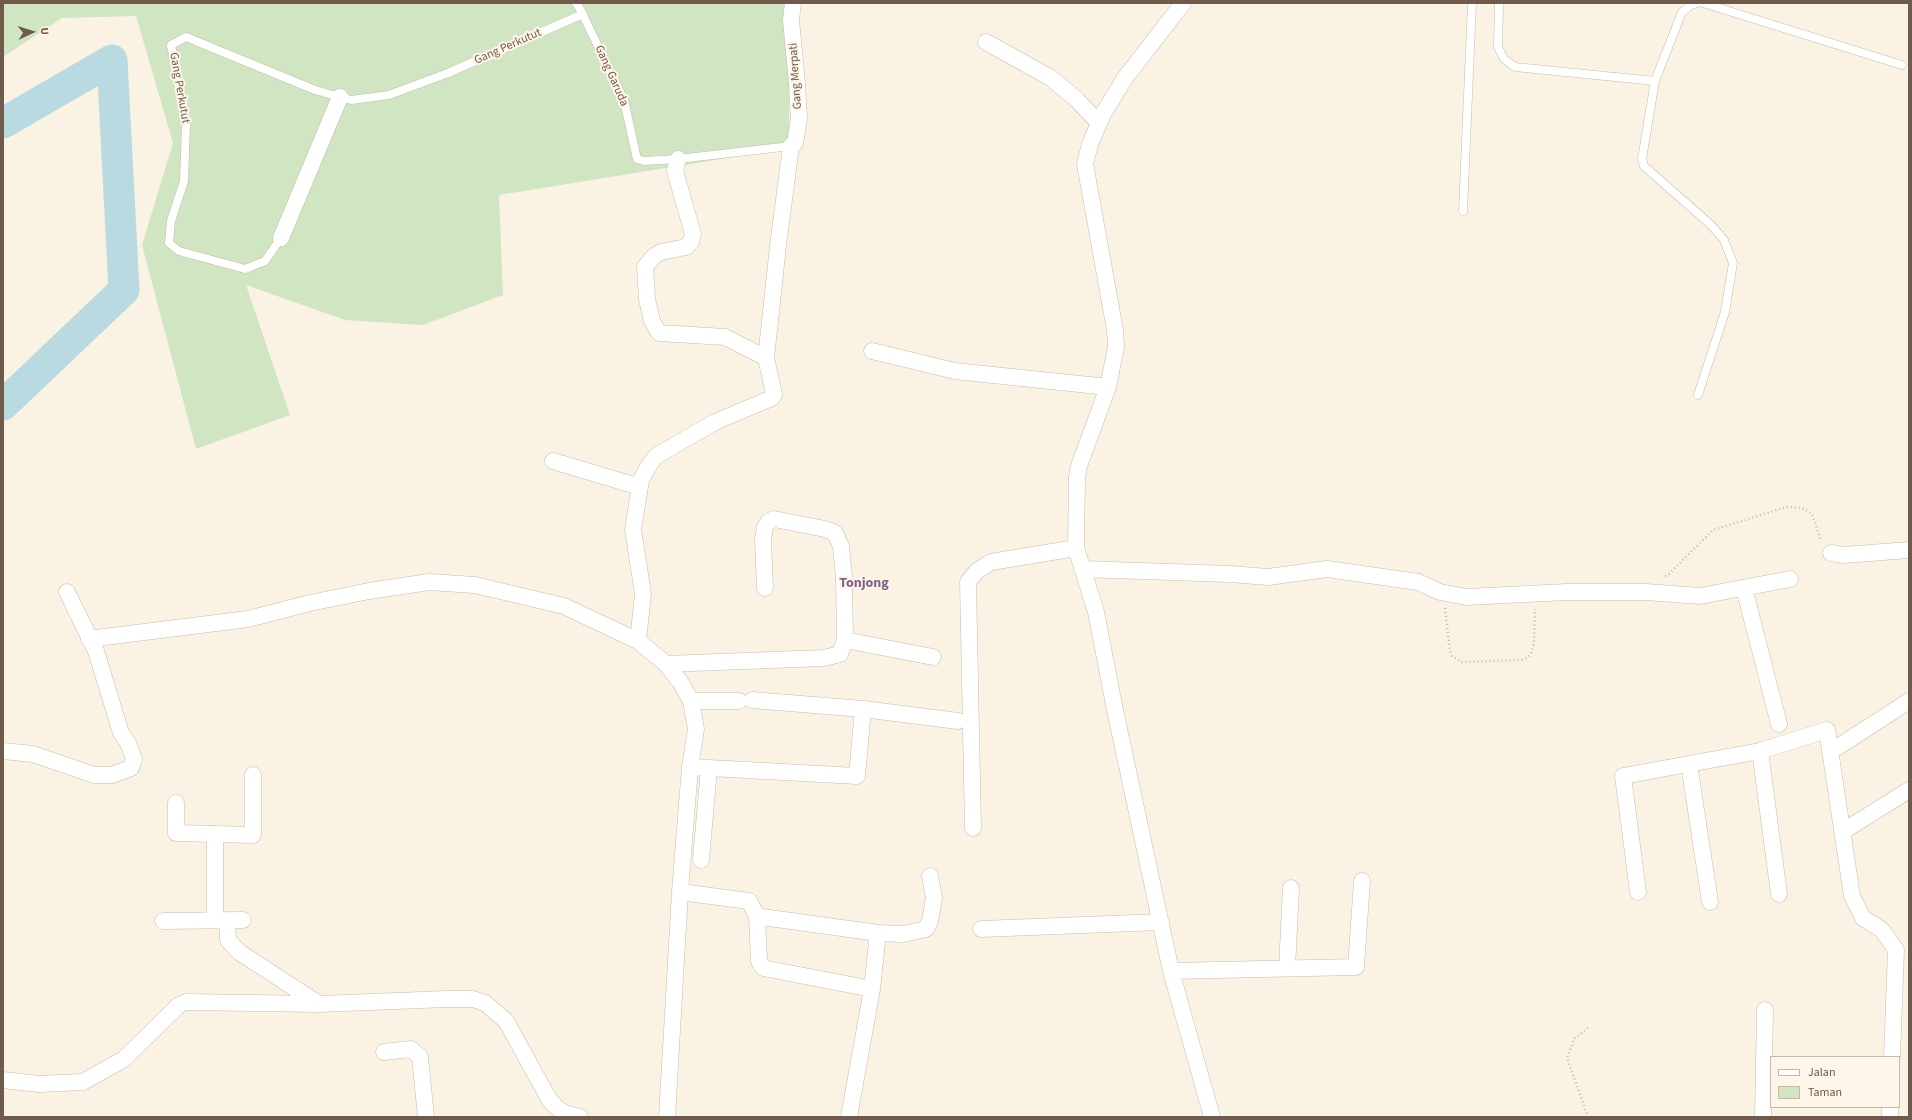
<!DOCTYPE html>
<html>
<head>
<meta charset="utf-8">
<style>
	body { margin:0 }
	#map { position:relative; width:1912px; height:1120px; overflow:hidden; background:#faf2e3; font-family:"Source Sans 3",sans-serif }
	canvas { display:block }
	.frame { position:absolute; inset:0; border:4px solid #705a4b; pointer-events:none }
	.legend { position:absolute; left:1770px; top:1056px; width:130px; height:52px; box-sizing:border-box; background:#fdf6e9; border:1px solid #c5b8aa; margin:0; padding:5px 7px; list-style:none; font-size:12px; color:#705a4b }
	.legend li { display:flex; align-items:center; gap:8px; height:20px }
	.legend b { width:20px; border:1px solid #c5b8aa }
	.north { position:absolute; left:12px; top:12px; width:40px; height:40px; -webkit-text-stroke:3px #fdf6e9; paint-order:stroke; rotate:86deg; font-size:11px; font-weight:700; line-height:16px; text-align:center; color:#705a4b }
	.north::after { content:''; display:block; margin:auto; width:14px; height:18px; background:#705a4b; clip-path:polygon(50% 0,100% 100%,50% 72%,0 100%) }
</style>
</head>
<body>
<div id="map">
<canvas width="1912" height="1120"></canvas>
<div class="frame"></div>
<ul class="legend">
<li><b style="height:5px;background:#fff"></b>Jalan</li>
<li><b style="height:11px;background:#d0e6c3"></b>Taman</li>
</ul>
<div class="north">U</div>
</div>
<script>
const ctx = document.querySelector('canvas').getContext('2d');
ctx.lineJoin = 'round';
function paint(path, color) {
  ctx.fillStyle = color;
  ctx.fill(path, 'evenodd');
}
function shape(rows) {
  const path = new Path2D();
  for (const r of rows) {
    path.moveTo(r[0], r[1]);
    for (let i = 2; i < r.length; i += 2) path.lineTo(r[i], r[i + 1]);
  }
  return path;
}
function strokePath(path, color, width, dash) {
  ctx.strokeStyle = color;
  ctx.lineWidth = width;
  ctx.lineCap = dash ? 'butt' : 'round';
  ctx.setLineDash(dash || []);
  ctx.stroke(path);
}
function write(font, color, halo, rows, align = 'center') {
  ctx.font = font + ' "Source Sans 3",sans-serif';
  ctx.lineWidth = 4;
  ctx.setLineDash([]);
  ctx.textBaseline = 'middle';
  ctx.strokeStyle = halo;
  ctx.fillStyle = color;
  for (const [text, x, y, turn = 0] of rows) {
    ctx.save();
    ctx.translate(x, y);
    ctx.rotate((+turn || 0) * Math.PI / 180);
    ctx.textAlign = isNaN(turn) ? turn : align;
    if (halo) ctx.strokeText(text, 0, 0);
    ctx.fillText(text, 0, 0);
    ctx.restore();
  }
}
paint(shape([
	[3,3,796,3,789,61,789,148,499,195,503,295,423,325,345,320,246,285,290,415,196,449,142,245,173,143,136,16,62,18,3,57]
]), '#d0e6c3');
strokePath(shape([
	[3,123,112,60,124,290,3,405]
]), '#b9dae1', 31);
const service = shape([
	[576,3,580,9,624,100,637,159,644,161,678,159,791,146],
	[1499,3,1498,47,1504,59,1515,67,1655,81,1642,159,1644,166,1711,225,1724,240,1733,263,1725,312,1698,395],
	[1703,3,1902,65],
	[1655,81,1682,12,1691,5,1697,3],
	[1463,211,1472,3],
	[281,238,265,261,245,269,179,251,169,243,171,221,184,181,186,125,171,45,186,37,315,90,351,100,389,95,448,73,583,14]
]);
const minor = shape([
	[1183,3,1125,78,1103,114,1090,144,1085,164,1115,330,1116,347,1108,387,1079,466,1077,477,1076,548,1096,612,1115,710,1171,971,1212,1117],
	[986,42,1051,78,1076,99,1099,123],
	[678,159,675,171,693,234,691,242,686,247,661,252,653,257,645,267,647,299,652,321,659,333,725,337,766,358],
	[281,238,340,97],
	[872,351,955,371,1108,387],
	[553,461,640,487],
	[1831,553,1844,555,1909,550],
	[1082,569,1230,574,1268,577,1327,569,1418,582,1440,592,1466,597,1567,592,1646,592,1700,596,1790,579],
	[1744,588,1779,724],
	[89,639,248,619,310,603,369,591,429,582,475,585,564,606,638,641,666,664,681,683,691,701,696,729,690,767,680,892,667,1117],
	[845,640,933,657],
	[638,641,643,594,633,529,641,480,648,467,656,456,715,422,772,398,774,394,766,358,778,246,791,146,795,143,799,119,797,83,791,20,793,3],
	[666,664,824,658,840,654,845,640,844,578,841,546,835,533,825,529,774,519,768,522,765,527,763,539,765,588],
	[752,700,863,709,958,721],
	[691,701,739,701],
	[3,751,33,754,94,775,112,775,131,768,134,759,128,743,121,733,96,651,67,592],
	[1760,751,1779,894],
	[1830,752,1909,701],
	[1689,764,1710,902],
	[690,767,857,776,863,709],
	[176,803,176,833,253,835,253,775],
	[973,828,968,582,977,571,991,562,1076,548],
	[1842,832,1909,790],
	[215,834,215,920],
	[701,860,709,768],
	[680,892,749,901,757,916,762,917,878,933,903,934,926,929,930,921,934,898,930,876],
	[1638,892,1623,776,1760,751,1827,730,1852,896,1863,918,1882,930,1896,950,1892,1057],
	[757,916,759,961,763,968,872,989],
	[227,920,228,940,239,952,319,1004],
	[163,921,243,920],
	[981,929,1161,922],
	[1287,968,1291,888],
	[1171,971,1356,967,1362,881],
	[384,1052,411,1049,420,1057,426,1117],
	[3,1080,39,1084,83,1082,124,1059,179,1005,186,1002,319,1004,447,999,473,999,485,1003,506,1021,549,1099,555,1106,564,1113,580,1117],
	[849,1117,872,989,878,933],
	[1763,1117,1765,1010],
	[1890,1117,1890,1107]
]);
strokePath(service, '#cabaab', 9);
strokePath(minor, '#cabaab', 17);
strokePath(shape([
	[1665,576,1669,574,1713,530,1786,507,1802,508,1812,514,1821,540],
	[1445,608,1450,651,1452,656,1462,662,1521,660,1527,658,1531,653,1534,643,1535,609],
	[1588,1028,1574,1039,1567,1058,1588,1117]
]), '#d1b6a1', 2.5, [1, 3]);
strokePath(service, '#fff', 8);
strokePath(minor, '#fff', 16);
write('12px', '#705a4b', '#fdf6e9', [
	["Gang Perkutut",508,47,-24],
	["Gang Garuda",611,76,66],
	["Gang Merpati",796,76,-94],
	["Gang Perkutut",179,88,80]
]);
write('bold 14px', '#80638c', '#fdf6e9', [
	["Tonjong",864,584]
]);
</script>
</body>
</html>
